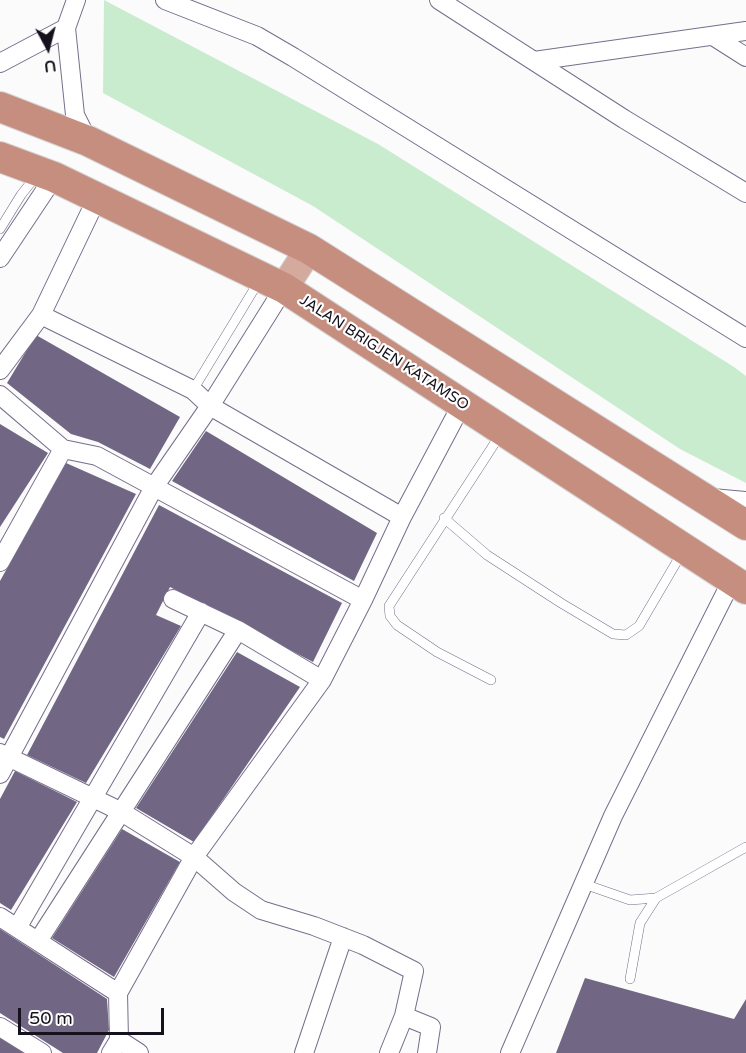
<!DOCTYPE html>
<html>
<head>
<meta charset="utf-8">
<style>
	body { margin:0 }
	#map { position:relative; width:746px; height:1053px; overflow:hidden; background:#fbfbfb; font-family:"Varela Round",sans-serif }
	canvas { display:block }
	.north { position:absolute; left:18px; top:18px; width:60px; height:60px; -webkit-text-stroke:4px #fff; paint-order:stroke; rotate:173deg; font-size:16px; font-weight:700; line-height:24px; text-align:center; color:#16121d }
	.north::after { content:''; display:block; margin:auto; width:21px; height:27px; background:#16121d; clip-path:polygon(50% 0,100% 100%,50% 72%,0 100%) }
	.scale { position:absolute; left:18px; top:1008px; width:146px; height:27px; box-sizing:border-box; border:3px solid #16121d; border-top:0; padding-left:8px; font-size:18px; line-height:21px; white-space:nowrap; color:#16121d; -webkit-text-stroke:4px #fff; paint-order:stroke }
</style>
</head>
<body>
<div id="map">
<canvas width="746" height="1053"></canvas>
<div class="north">U</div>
<div class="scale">50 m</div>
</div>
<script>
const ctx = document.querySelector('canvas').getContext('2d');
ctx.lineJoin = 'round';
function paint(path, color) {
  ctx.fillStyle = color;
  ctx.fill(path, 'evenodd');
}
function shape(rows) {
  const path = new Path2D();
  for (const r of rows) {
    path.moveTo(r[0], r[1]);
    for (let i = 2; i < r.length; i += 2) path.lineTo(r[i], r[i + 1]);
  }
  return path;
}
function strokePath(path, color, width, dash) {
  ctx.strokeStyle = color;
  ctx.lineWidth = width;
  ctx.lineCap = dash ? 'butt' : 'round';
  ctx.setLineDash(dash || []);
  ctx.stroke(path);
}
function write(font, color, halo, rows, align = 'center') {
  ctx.font = font + ' "Varela Round",sans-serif';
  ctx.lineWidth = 4.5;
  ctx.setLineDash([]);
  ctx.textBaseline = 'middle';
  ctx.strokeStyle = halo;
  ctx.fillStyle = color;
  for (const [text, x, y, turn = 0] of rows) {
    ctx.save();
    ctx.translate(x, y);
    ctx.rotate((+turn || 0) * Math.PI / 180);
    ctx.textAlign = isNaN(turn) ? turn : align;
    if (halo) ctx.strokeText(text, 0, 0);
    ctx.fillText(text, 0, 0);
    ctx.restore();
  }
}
paint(shape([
	[104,0,378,144,734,367,746,376,746,483,680,449,313,206,103,93]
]), '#c9ecce');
paint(shape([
	[36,335,180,417,150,469,98,442,71,434,7,383],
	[0,424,48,453,0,527],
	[206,431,377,533,354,581,172,481],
	[66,463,136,494,4,739,0,737,0,581],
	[159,505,342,603,313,662,170,587,156,615,181,626,86,783,27,755],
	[237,652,300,687,194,842,136,808],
	[15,771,77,802,11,910,0,903,0,799],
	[122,829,180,862,114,977,52,938],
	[0,929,107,999,109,1030,97,1053,63,1053,0,1013],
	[585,978,734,1019,746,999,746,1053,556,1053],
	[0,1038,24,1053,0,1053]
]), '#716784');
const service = shape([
	[0,229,21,195,36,176],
	[193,390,259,281],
	[444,518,487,555,561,603,613,634,626,635,639,626,683,551],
	[491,680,437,652,397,625,390,616,389,606,500,435],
	[584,884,630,900,656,898,746,847],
	[630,979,640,923,656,898]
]);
const minor = shape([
	[165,0,257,36,293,57,746,338],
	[439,0,624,119,746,193],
	[66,28,76,0],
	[713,36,746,57],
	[534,61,746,31],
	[0,63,66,28,75,115,88,141],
	[0,258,54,177],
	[41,315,97,198],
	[0,370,41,315,193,390,210,406,402,517],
	[0,395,63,449,97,456,363,600],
	[712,498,746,501],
	[0,562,63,449],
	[173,599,238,630,322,680],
	[0,753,120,811,194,857,234,892,261,910,314,926,363,945,414,971,404,1016,431,1027,427,1053],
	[0,774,154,487,210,406,284,288],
	[0,917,118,993],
	[17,928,201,612],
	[38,941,238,630],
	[0,1027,42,1053],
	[119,1040,139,1053],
	[111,1053,119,1040,118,993,194,857,322,680,363,600,402,517,462,404],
	[304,1053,343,937],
	[389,1053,404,1016],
	[510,1053,613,816,732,580]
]);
const primary = shape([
	[284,288,309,249]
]);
const trunk = shape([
	[0,107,88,141,309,249,746,525],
	[0,157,54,177,284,288,746,589]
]);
strokePath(service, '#776e8b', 10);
strokePath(minor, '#776e8b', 20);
strokePath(primary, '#d5d4d6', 30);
strokePath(trunk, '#d5d4d6', 32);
strokePath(service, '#fff', 9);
strokePath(minor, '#fff', 18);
strokePath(primary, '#d4aa9e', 28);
strokePath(trunk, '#c68e7e', 30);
write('15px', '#16121d', '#fff', [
	["JALAN BRIGJEN KATAMSO",384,353,33]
]);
</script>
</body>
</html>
